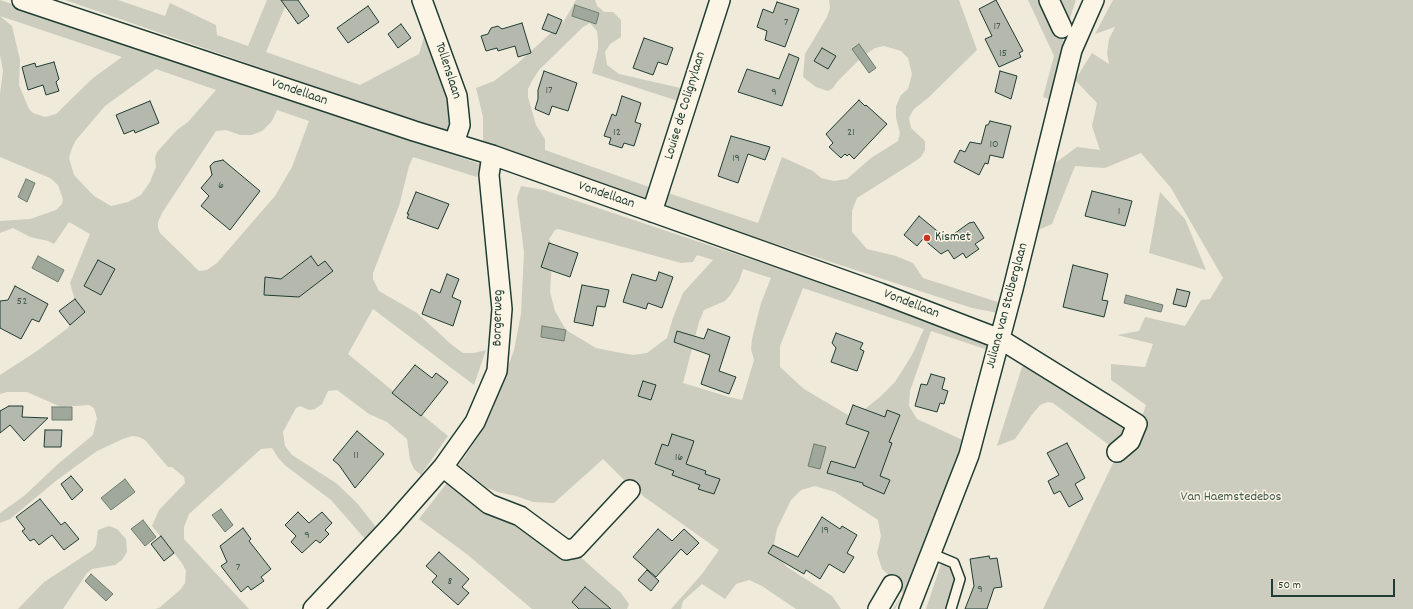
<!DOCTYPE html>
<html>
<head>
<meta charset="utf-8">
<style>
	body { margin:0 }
	#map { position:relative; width:1413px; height:609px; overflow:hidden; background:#efeada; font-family:Dekko,sans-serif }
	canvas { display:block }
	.scale { position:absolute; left:1271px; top:579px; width:124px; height:18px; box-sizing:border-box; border:2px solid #1f3d34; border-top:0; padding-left:5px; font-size:12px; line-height:14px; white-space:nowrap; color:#1f3d34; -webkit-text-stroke:3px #fcf5e5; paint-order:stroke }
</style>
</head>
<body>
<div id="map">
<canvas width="1413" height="609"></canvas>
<div class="scale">50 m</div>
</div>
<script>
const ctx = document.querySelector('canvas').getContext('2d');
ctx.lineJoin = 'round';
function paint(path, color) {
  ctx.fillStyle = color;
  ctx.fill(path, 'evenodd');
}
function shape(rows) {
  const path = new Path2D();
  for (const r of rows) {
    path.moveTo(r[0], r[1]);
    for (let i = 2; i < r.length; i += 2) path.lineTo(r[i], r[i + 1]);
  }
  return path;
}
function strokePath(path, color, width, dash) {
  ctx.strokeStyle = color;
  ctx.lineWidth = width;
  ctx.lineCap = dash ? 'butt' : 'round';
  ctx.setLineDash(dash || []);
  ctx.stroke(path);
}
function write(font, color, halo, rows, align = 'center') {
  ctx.font = font + ' Dekko,sans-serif';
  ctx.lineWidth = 3;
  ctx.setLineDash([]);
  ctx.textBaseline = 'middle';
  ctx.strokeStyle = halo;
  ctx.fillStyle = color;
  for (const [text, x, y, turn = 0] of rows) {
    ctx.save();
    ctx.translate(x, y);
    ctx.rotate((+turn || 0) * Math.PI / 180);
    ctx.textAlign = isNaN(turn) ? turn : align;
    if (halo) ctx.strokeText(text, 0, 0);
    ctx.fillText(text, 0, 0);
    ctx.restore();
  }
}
paint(shape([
	[0,0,480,164,477,177,413,157,409,166,399,206,373,273,373,279,379,291,417,313,452,345,463,353,474,353,486,350,474,385,373,309,348,354,448,436,421,475,414,469,410,460,407,439,387,422,369,414,337,390,328,391,322,404,315,409,309,410,300,406,296,408,283,432,285,446,292,455,336,483,357,503,376,527,365,539,331,500,286,466,279,459,272,448,261,449,189,514,184,527,184,539,249,609,155,609,159,608,180,590,185,583,186,571,182,563,152,526,159,510,185,483,184,477,172,467,168,467,145,440,139,437,132,436,123,439,97,451,57,480,10,519,0,523,0,513,24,496,58,464,93,435,97,418,94,408,89,405,61,407,27,392,7,392,0,394,0,375,37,351,68,328,76,304,70,283,90,234,69,222,54,244,48,241,30,237,13,228,0,233,0,221,30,219,56,210,62,204,63,199,58,185,50,178,0,157,0,94,3,71,0,55,0,16,12,26,20,60,19,85,29,109,33,113,45,117,56,114,93,78,122,57,0,16],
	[156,69,216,90,188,122,177,130,157,152,155,158,156,167,150,182,141,195,128,202,111,206,94,196,74,175,69,158,72,148,76,140,105,106],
	[277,110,309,121,292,167,275,196,217,263,207,270,199,271,160,233,158,228,158,222,162,213,216,131,226,130,240,135,252,135,262,131,272,121],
	[65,0,118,0,165,16,170,3,216,25,217,35,248,46,267,0,288,0,266,52,360,85,419,54,432,10,448,61,452,134],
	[576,0,595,0,597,6,601,9,604,12,613,12,621,20,621,37,610,44,605,52,607,65,619,74,685,89,681,102,592,73,598,49,598,41,597,31,590,23,583,27,539,70,532,81,528,89,528,97,536,125,545,139,545,150,652,188,647,202,553,171,483,142,483,117,476,88,494,81,518,63,564,21],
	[829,0,959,0,977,50,928,98,914,109,909,118,911,128,925,141,925,150,921,157,911,164,857,198,852,211,852,232,867,249,896,256,913,263,923,278,1007,305,998,313,972,308,665,208,668,193,758,223,782,157,813,171,821,178,834,181,847,179,871,158,898,141,900,133,896,118,896,106,901,95,908,89,912,74,908,58,901,51,884,46,875,48,862,57,837,82,833,88,828,91,816,87,803,77,805,54,827,17,830,8],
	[1028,0,1043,0,1065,44,1051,100,1043,97,1054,56],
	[1055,0,1076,0,1069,21],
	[1113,0,1413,0,1413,609,1043,609,1115,459,1109,445,1053,403,1048,402,1040,405,1031,416,1015,439,997,446,1022,367,1028,365,1139,425,1146,405,1111,380,1111,364,1145,367,1153,344,1117,335,1139,331,1145,317,1185,326,1201,300,1210,299,1223,278,1171,188,1141,153,1105,168,1075,166,1052,224,1036,231,1050,167,1077,147,1100,150,1092,126,1097,103,1075,80,1092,53,1109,64,1107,53,1109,39,1115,27,1095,34],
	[521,186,544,190,984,337,994,352,931,331,910,391,909,406,917,419,969,443,903,594,895,609,893,609,903,594,897,582,882,569,877,553,881,536,878,520,835,492,815,486,801,490,791,500,777,529,774,544,778,557,787,567,832,596,841,609,796,609,762,586,749,580,736,584,725,599,702,584,683,601,681,609,671,609,702,574,719,550,643,496,636,485,624,480,603,459,554,503,533,502,516,496,498,492,487,488,459,465,478,437,492,411,514,350,521,314,524,252,517,198],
	[558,229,681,263,693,262,697,255,713,260,683,293,673,318,667,338,647,353,633,355,616,352,596,348,566,330,555,311,550,292,553,246,549,239,555,230],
	[743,269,771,278,761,303,752,339,751,349,754,360,742,400,729,397,683,383,699,322,704,310,725,301,731,294,739,281],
	[803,288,924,329,912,355,895,382,880,397,856,416,848,415,804,389,780,367,780,346],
	[1160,192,1185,219,1206,270,1149,253],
	[453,475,577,554,621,593,629,604,627,609,532,609,468,555,419,519],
	[109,526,117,529,126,539,127,552,122,560,115,565,92,569,87,573,63,609,18,609,44,582,93,550,96,545,98,530],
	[942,561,954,571,955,580,948,609,926,609]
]), '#cccdbf');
const water = shape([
	[575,5,599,13,596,24,572,16,575,5],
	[859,44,876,68,869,73,852,49,859,44],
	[26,179,35,183,27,202,18,197,26,179],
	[38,256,64,270,58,282,32,268,38,256],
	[1126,295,1163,305,1161,312,1124,303,1126,295],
	[542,326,566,330,564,341,541,337,542,326],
	[52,407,72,407,72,420,52,420,52,407],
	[814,444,826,447,820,469,808,466,814,444],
	[125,479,135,492,111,510,101,498,125,479],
	[221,509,233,525,225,532,212,515,221,509],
	[143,520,156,537,145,546,131,529,143,520],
	[91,574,113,594,106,601,85,581,91,574]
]);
paint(water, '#9fa89a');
strokePath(water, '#6c7d71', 1);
const building = shape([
	[281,0,298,0,309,16,298,24,281,0],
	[996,0,1023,51,1019,53,1021,57,999,67,985,39,992,36,979,9,996,0],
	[777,2,799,9,785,47,765,40,767,31,757,27,763,9,773,13,777,2],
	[368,6,379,22,348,43,337,28,368,6],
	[548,14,562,20,556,34,542,29,548,14],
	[522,23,531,53,518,57,515,46,498,51,497,48,486,51,481,36,488,34,491,28,498,26,502,29,522,23],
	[401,24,411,38,398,48,388,34,401,24],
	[644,38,673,48,667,65,658,62,653,75,633,68,644,38],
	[822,48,836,56,828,69,814,61,822,48],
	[789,54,799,58,782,106,738,92,747,69,779,79,789,54],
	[54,62,59,79,56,82,59,91,46,95,43,85,28,90,22,67,35,63,36,67,54,62],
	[544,71,577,83,568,111,552,106,549,115,535,109,538,99,538,90,544,71],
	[1000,71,1017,76,1011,99,995,92,1000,71],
	[622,96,641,103,635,122,641,124,634,146,624,143,622,148,609,144,611,138,604,136,612,114,616,116,622,96],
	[859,100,865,106,866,105,887,124,854,159,849,154,847,156,845,154,841,158,829,147,833,143,826,134,859,100],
	[150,101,159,123,135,133,134,130,124,134,116,115,150,101],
	[990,121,1011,126,1003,158,990,155,988,164,985,163,979,175,954,162,960,150,965,152,970,142,981,144,986,125,988,125,990,121],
	[731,136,770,147,765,160,748,154,738,183,718,176,731,136],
	[223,160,260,191,230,230,201,206,209,196,201,188,212,175,210,166,214,162,223,160],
	[1092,191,1132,201,1125,226,1085,216,1092,191],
	[416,192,449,204,438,229,407,218,409,214,407,214,416,192],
	[919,216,947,239,969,223,974,222,984,238,975,244,979,249,966,258,963,253,954,259,948,250,941,254,923,239,917,246,904,235,919,216],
	[549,243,578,253,570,277,541,267,549,243],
	[311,256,318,266,325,261,333,271,299,297,264,295,265,277,281,279,311,256],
	[98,260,115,269,101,295,84,286,98,260],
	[1073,265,1108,274,1102,300,1108,301,1104,317,1063,307,1073,265],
	[659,272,673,277,662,308,648,303,646,309,623,302,632,274,656,281,659,272],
	[447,274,459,279,452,297,461,301,453,326,422,314,431,289,440,293,447,274],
	[582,285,609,290,605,307,597,306,593,326,574,322,582,285],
	[15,286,48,304,39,322,32,319,21,339,0,328,0,301,8,300,15,286],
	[1177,289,1190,292,1186,307,1173,304,1177,289],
	[75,299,85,312,70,325,59,311,75,299],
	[708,329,730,337,719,371,736,377,729,394,701,384,710,355,674,342,677,331,704,339,708,329],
	[836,333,863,343,860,349,864,351,857,371,831,362,836,348,832,343,836,333],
	[415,365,432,378,436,373,448,382,421,416,392,393,415,365],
	[931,374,945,378,942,389,948,391,944,404,940,403,937,412,915,406,921,384,927,385,931,374],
	[643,381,656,385,651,400,638,396,643,381],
	[853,405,885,417,887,410,900,415,889,442,892,443,880,476,890,480,884,494,863,485,863,483,827,473,831,461,855,468,869,432,846,424,853,405],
	[9,406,23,406,22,417,48,418,24,441,10,425,0,433,0,411,9,406],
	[45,430,62,430,61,447,44,447,45,430],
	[357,431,384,454,355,488,339,465,333,460,357,431],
	[672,434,694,441,686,464,706,471,705,474,720,479,714,494,698,489,700,485,672,475,674,471,655,464,662,444,668,446,672,434],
	[1067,443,1085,478,1075,484,1083,499,1069,507,1060,491,1054,494,1048,481,1059,475,1047,453,1067,443],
	[71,476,83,490,72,500,61,484,71,476],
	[40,499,61,525,65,522,79,539,64,550,52,535,39,545,34,539,30,541,22,531,25,529,16,517,40,499],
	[298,512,309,523,322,512,332,523,325,530,329,534,320,543,316,540,302,553,291,542,296,536,285,525,298,512],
	[822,517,840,529,842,526,857,535,847,553,854,557,844,573,829,564,820,579,806,570,804,574,768,553,773,545,798,557,822,517],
	[243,528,251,539,249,541,271,569,261,577,264,581,251,590,248,586,241,592,221,566,227,562,220,546,243,528],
	[658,529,672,541,684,529,699,543,687,555,681,549,656,577,633,557,658,529],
	[161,536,174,553,164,561,151,544,161,536],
	[439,552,469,579,462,587,469,593,458,605,432,582,437,576,426,566,439,552],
	[989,556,990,559,997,558,1002,587,994,588,987,609,965,609,974,586,970,559,989,556],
	[647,570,659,581,651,591,638,580,647,570],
	[585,587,611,609,579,609,572,602,585,587]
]);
paint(building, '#b5b9ad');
strokePath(building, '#1f3d34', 1);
const lane = shape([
	[930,553,954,563,960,579,951,609]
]);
const street = shape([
	[22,0,414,131,492,155,880,293,1000,339,1137,424,1130,441,1117,452],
	[422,0,457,96,460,125,454,143],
	[1049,0,1062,28],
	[652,212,720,0],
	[443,467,489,504,520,516,566,550,576,548,630,490],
	[313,609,392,525,443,467,475,422,497,371,502,309,489,175,492,155],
	[878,609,892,585],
	[909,609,969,455,1013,289,1072,50,1094,0]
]);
strokePath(lane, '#1f3d34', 12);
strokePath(street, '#1f3d34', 22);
strokePath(lane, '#fcf5e5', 9);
strokePath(street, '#fcf5e5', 19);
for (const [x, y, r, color] of [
	[927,238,4,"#c8321e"]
]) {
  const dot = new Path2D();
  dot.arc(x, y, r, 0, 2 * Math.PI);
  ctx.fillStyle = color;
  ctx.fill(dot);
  strokePath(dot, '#fcf5e5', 1.5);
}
write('12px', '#445c52', null, [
	["7",786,23],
	["17",997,27],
	["15",1003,54],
	["17",549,91],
	["9",774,93],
	["12",617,133],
	["21",851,133],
	["10",994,145],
	["19",736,159],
	["6",221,186],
	["1",1119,212],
	["52",22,302],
	["11",356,456],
	["16",679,458],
	["19",825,531],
	["9",307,536],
	["7",238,568],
	["8",450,582],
	["9",980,590]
]);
write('14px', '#1f3d34', '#fcf5e5', [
	["Tollenslaan",447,71,72],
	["Vondellaan",299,93,19],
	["Louise de Colignylaan",686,106,-73],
	["Vondellaan",606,196,19],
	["Vondellaan",911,305,21],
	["Juliana van Stolberglaan",1008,306,-75],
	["Borgerweg",499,318,-89]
]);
write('14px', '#1f3d34', '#fcf5e5', [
	["Kismet",935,238]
], 'left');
write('14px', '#425a50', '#fcf5e5', [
	["Van Haemstedebos",1231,498]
]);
</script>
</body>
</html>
